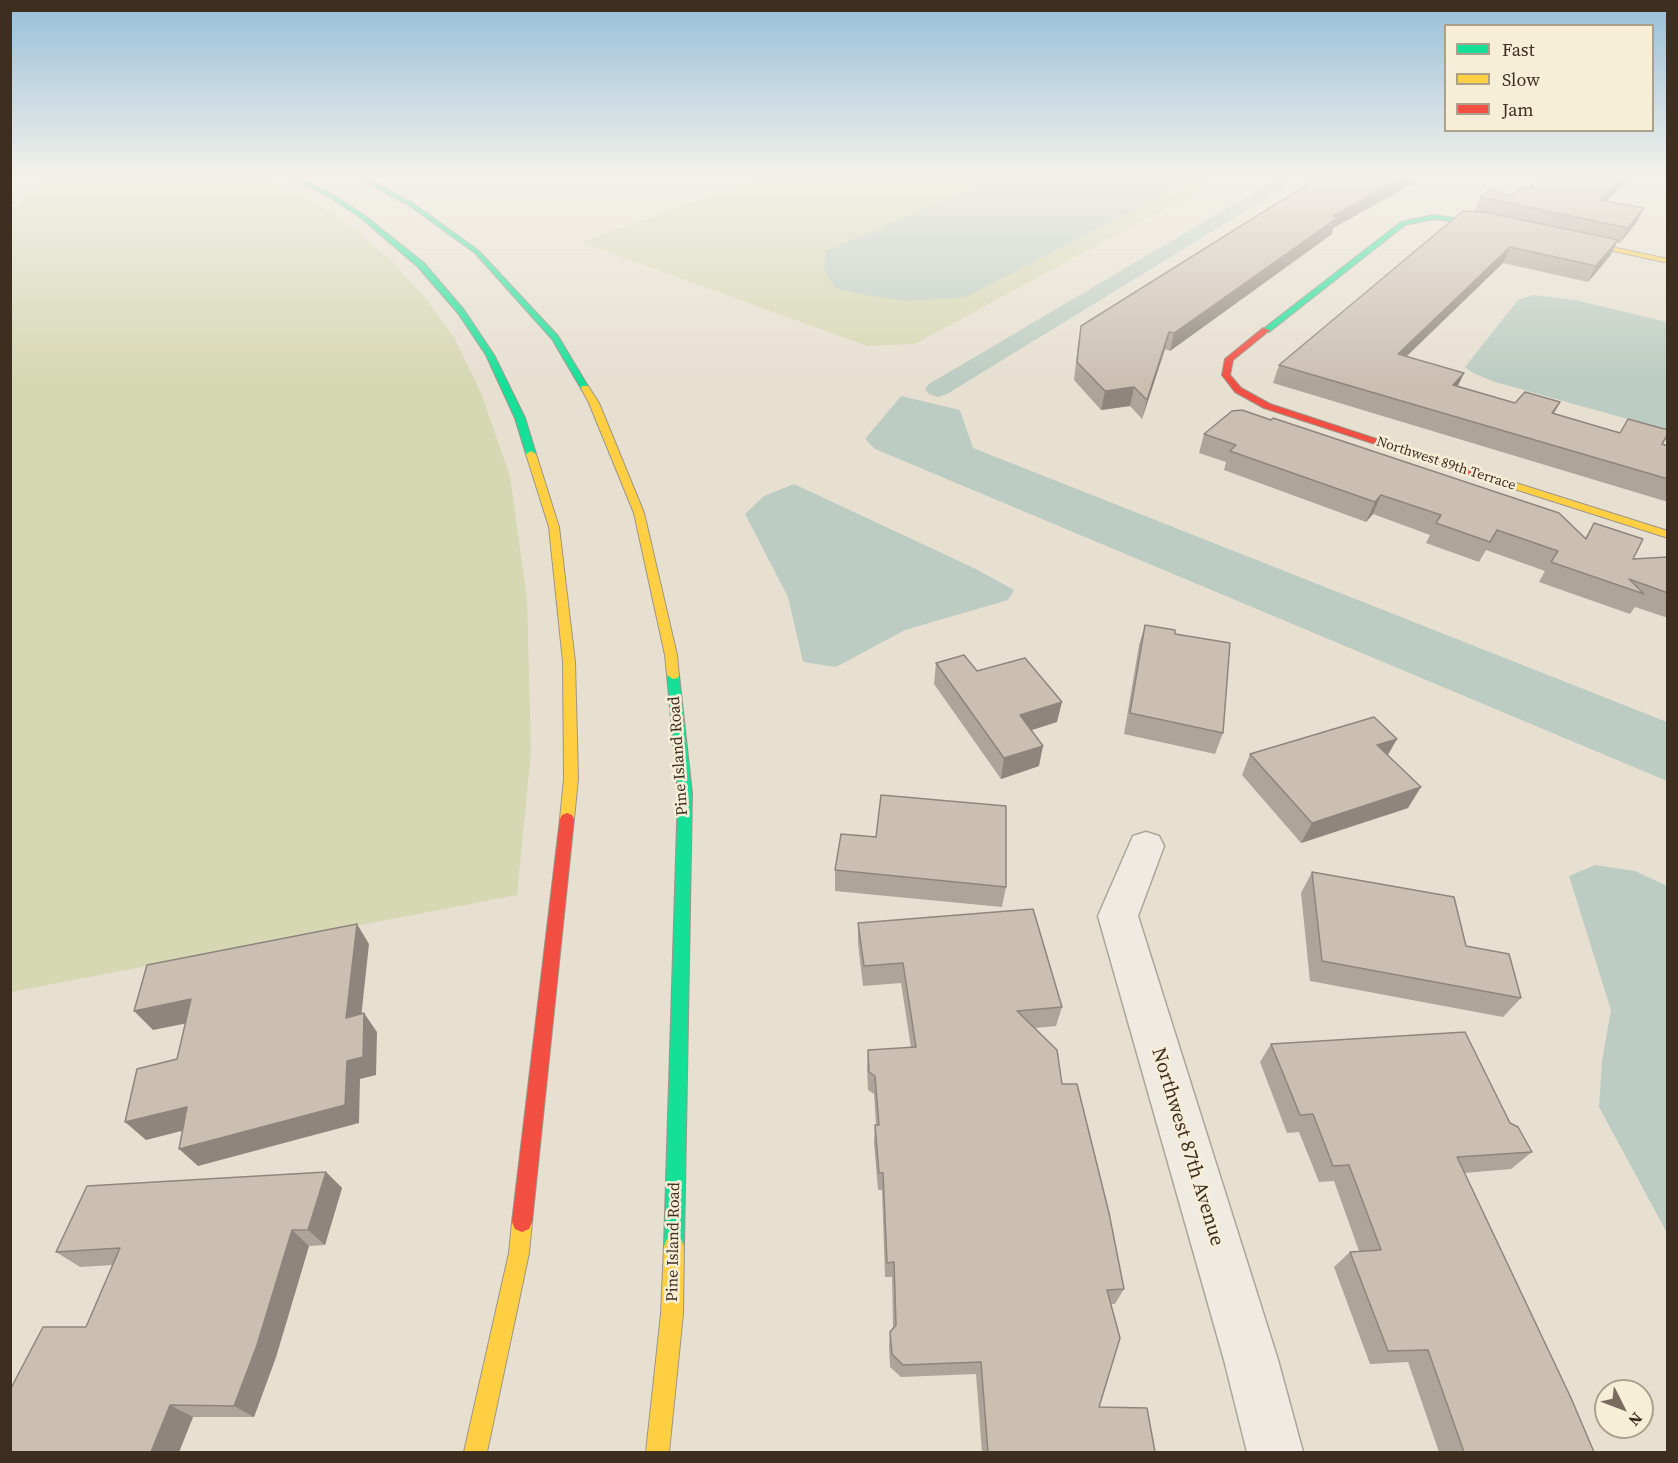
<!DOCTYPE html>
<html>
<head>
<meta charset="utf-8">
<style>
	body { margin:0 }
	#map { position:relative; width:1678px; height:1463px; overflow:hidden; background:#e7e0d1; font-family:"Source Serif 4",serif }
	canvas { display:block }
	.frame { position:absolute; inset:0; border:12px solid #3d2e20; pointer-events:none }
	.legend { position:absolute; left:1444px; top:24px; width:210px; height:108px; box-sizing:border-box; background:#f7eed8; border:2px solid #ada18e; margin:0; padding:8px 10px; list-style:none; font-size:18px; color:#3d2e20 }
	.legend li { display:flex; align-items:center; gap:12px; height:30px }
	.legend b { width:30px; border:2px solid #ada18e }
	.north { position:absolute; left:1594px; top:1379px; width:60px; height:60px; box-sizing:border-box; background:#f7eed8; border:2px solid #ada18e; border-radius:50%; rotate:132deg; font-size:16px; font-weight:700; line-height:24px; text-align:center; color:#3d2e20 }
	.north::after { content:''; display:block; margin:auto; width:21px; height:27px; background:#786c5e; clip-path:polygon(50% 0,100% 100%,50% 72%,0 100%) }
</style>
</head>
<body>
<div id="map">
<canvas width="1678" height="1463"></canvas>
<div class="frame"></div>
<ul class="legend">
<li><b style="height:8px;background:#16e098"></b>Fast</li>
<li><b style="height:8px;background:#ffcf43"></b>Slow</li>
<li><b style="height:8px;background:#f24e42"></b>Jam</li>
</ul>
<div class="north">N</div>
</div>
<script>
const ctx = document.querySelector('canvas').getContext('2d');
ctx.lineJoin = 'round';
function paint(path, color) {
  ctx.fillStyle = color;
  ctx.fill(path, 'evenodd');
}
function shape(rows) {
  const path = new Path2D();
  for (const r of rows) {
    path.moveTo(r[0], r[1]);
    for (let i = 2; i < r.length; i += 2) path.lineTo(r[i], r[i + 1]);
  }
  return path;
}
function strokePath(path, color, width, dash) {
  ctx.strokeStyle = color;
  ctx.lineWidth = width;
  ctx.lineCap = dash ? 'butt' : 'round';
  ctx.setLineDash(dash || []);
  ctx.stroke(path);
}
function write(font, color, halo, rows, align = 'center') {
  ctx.font = font + ' "Source Serif 4",serif';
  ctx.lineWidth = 5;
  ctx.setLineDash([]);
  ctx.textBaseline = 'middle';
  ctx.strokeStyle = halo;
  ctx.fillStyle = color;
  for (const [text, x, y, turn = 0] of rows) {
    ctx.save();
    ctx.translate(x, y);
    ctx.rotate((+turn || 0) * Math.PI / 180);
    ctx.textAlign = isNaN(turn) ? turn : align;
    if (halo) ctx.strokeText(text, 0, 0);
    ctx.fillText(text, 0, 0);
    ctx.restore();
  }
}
paint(shape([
	[49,177,267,177,338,216,393,262,427,300,455,339,481,393,510,476,527,599,531,752,517,895,11,992,10,210],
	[765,177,1223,177,915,344,867,346,581,242]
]), '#d6d7b3');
paint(shape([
	[998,177,1196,177,966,297,906,301,867,295,835,288,824,269,826,251],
	[1533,295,1575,300,1667,322,1667,430,1495,382,1473,373,1465,367,1518,300],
	[901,396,960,410,973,448,1667,722,1667,781,875,449,865,439],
	[794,484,976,569,1014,590,1008,600,905,630,836,667,803,662,788,597,745,514,764,496],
	[1595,865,1635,871,1667,886,1667,1233,1599,1107,1602,1061,1611,1010,1569,876]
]), '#bcccc2');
paint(shape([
	[1280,177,1301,177,947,394,938,397,929,394,925,389,929,384,1280,177]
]), '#bcccc2');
const street = shape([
	[1146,832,1159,836,1164,846,1138,916,1278,1360,1303,1452,1247,1452,1224,1360,1098,916,1133,836,1146,832]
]);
const fast = shape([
	[289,177,297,177,330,193,364,215,424,263,464,310,494,355,525,418,536,454,534,456,526,454,515,418,486,355,458,313,418,267,360,217,326,195,289,177],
	[357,177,365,177,414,204,479,251,558,336,589,388,588,390,582,390,552,339,475,253,410,206,357,177],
	[1433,215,1502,225,1499,227,1433,219,1405,225,1269,332,1262,330,1401,222,1433,215],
	[673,671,679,675,692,793,684,1246,681,1253,674,1256,667,1253,664,1246,678,793,667,675,673,671]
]);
const slow = shape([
	[1570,238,1668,259,1668,263,1568,241,1570,238],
	[582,386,588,386,599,403,644,513,677,655,679,675,678,678,673,679,667,675,665,655,634,513,589,403,581,388,582,386],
	[531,451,536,454,559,527,575,662,578,779,574,819,572,823,567,825,562,823,560,819,564,779,563,662,549,527,526,454,531,451],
	[1478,471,1668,531,1668,538,1474,476,1474,472,1478,471],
	[522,1212,529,1215,532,1222,529,1253,487,1452,464,1452,509,1253,512,1222,515,1215,522,1212],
	[674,1236,681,1239,684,1246,683,1314,669,1452,646,1452,661,1314,664,1246,667,1239,674,1236]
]);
const jam = shape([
	[1263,328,1270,330,1233,360,1230,375,1241,388,1270,404,1483,474,1482,476,1474,476,1264,408,1235,392,1222,375,1225,359,1263,328],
	[567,813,572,815,574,819,532,1222,529,1229,522,1232,515,1229,512,1222,560,819,562,815,567,813]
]);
strokePath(street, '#ada599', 3);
strokePath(fast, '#9c958a', 2);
strokePath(slow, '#9c958a', 2);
strokePath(jam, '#9c958a', 2);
paint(street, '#efebe3');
paint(fast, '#16e098');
paint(slow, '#ffcf43');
paint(jam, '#f24e42');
paint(shape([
	[1319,177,1418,177,1416,182,1333,228,1332,234,1170,351,1165,349,1142,419,1130,406,1101,410,1074,380,1078,344,1081,326],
	[1542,177,1630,177,1606,201,1636,223,1620,243,1616,243,1610,256,1588,282,1503,263,1406,357,1464,373,1458,386,1515,403,1560,402,1554,414,1668,446,1668,502,1273,383,1279,365,1474,211,1480,197,1511,196,1529,188],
	[1204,434,1585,538,1594,523,1633,559,1668,557,1668,618,1635,607,1630,614,1539,582,1545,571,1486,550,1479,562,1426,543,1430,535,1373,514,1366,522,1224,470,1226,462,1199,453],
	[1145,625,1175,634,1223,733,1215,754,1124,734,1139,645],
	[936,663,977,671,1057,722,1032,730,1039,766,1001,779,934,684],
	[1397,739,1388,755,1408,808,1301,843,1242,775,1250,754],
	[835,870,1006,887,1002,907,835,891],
	[1312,872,1466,946,1521,998,1503,1017,1310,981,1301,893],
	[858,923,1062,1007,1056,1026,1035,1028,1062,1084,1124,1289,1115,1304,1111,1304,1099,1407,1155,1452,982,1452,976,1374,901,1377,890,1367,889,1345,890,1332,893,1328,892,1277,885,1277,882,1190,878,1190,874,1143,875,1125,876,1125,874,1094,868,1090,867,1068,868,1050,911,1048,901,983,863,986,858,943],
	[1271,1044,1510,1123,1532,1152,1511,1169,1464,1173,1594,1452,1439,1452,1408,1362,1370,1364,1334,1267,1350,1252,1359,1251,1334,1181,1319,1182,1299,1132,1287,1133,1260,1062],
	[326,1172,342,1188,325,1245,309,1246,276,1357,254,1417,193,1417,179,1452,10,1452,86,1327,113,1265,80,1267,56,1252]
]), '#afa499');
paint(shape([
	[1404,177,1418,177,1416,182,1333,228,1332,234,1170,351,1174,333,1333,216],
	[1623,177,1630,177,1593,215,1600,200],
	[1644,208,1636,223,1620,243,1628,228],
	[1618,240,1610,256,1588,282,1596,266],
	[1510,247,1503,263,1390,372,1398,354],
	[1169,332,1165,349,1142,419,1147,400],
	[1464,373,1455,391,1453,385],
	[1134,387,1130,406,1101,410,1105,391],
	[1381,495,1373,514,1366,522,1375,502],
	[1062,702,1057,722,1016,735,1020,715],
	[1397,739,1385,759,1377,745],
	[1043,746,1039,766,1001,779,1004,758],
	[1421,787,1408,808,1301,843,1312,823],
	[357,924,369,944,359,1037,346,1018],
	[191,999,208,1019,153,1030,134,1011],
	[364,1013,377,1032,376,1075,360,1079,359,1123,198,1166,179,1149,347,1061],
	[187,1107,205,1125,146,1140,125,1122],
	[326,1172,342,1188,325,1245,308,1230],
	[292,1230,309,1246,276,1357,254,1417,234,1406],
	[170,1405,193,1417,179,1452,151,1452]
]), '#8e867d');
const building = shape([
	[1319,177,1404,177,1333,216,1337,218,1204,312,1174,333,1169,332,1147,400,1134,387,1105,391,1077,362,1081,326,1319,177],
	[1542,177,1623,177,1600,200,1644,208,1628,228,1480,197,1490,189,1511,196,1522,187,1529,188,1542,177],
	[1463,211,1484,212,1618,240,1596,266,1510,247,1398,354,1464,373,1453,385,1515,403,1525,392,1560,402,1552,413,1620,433,1628,419,1668,430,1668,434,1662,444,1668,446,1668,479,1279,365,1463,211],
	[1242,410,1271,420,1273,418,1559,513,1586,539,1594,523,1643,539,1633,559,1668,557,1668,593,1629,579,1644,594,1551,562,1558,551,1497,530,1490,542,1436,523,1441,515,1381,495,1375,502,1230,451,1236,445,1204,434,1232,411,1242,410],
	[1145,625,1175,630,1175,634,1230,643,1223,733,1130,713,1145,625],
	[964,655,977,671,1025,658,1062,702,1020,715,1043,746,1004,758,936,663,964,655],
	[1374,717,1397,739,1377,745,1421,787,1312,823,1250,754,1374,717],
	[881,795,1006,806,1006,887,835,870,841,834,876,837,881,795],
	[1312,872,1454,897,1466,946,1509,954,1521,998,1322,961,1312,872],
	[1033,909,1062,1007,1017,1011,1057,1050,1062,1084,1077,1084,1109,1213,1124,1289,1107,1290,1120,1338,1099,1407,1147,1408,1155,1452,988,1452,981,1362,903,1365,892,1354,890,1332,896,1325,894,1262,887,1263,883,1173,879,1173,875,1125,879,1125,875,1076,869,1072,868,1050,916,1047,903,963,864,966,858,923,1033,909],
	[357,924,346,1018,364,1013,363,1057,347,1061,345,1105,179,1149,187,1107,125,1122,137,1069,177,1059,191,999,134,1011,147,965,357,924],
	[1465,1032,1510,1123,1518,1127,1532,1152,1457,1157,1571,1398,1594,1452,1464,1452,1428,1350,1388,1351,1350,1252,1381,1250,1349,1165,1333,1166,1313,1114,1300,1115,1271,1044,1465,1032],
	[326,1172,308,1230,292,1230,257,1345,234,1406,170,1405,151,1452,10,1452,10,1390,43,1327,86,1327,120,1248,56,1252,87,1186,326,1172]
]);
paint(building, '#cbbfb2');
strokePath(building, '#8e867d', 1.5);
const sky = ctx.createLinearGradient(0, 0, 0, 382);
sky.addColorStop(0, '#96bed9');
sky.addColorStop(0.46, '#f4f1ea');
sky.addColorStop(1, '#f4f1ea00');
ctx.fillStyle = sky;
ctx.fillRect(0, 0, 1678, 382);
write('14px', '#3d2e20', '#f7eed8', [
	["Northwest 89th Terrace",1446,464,18]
]);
write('16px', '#3d2e20', '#f7eed8', [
	["Pine Island Road",679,756,-94],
	["Pine Island Road",674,1242,-89]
]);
write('20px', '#3d2e20', '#f7eed8', [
	["Northwest 87th Avenue",1187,1147,73]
]);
</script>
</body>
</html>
